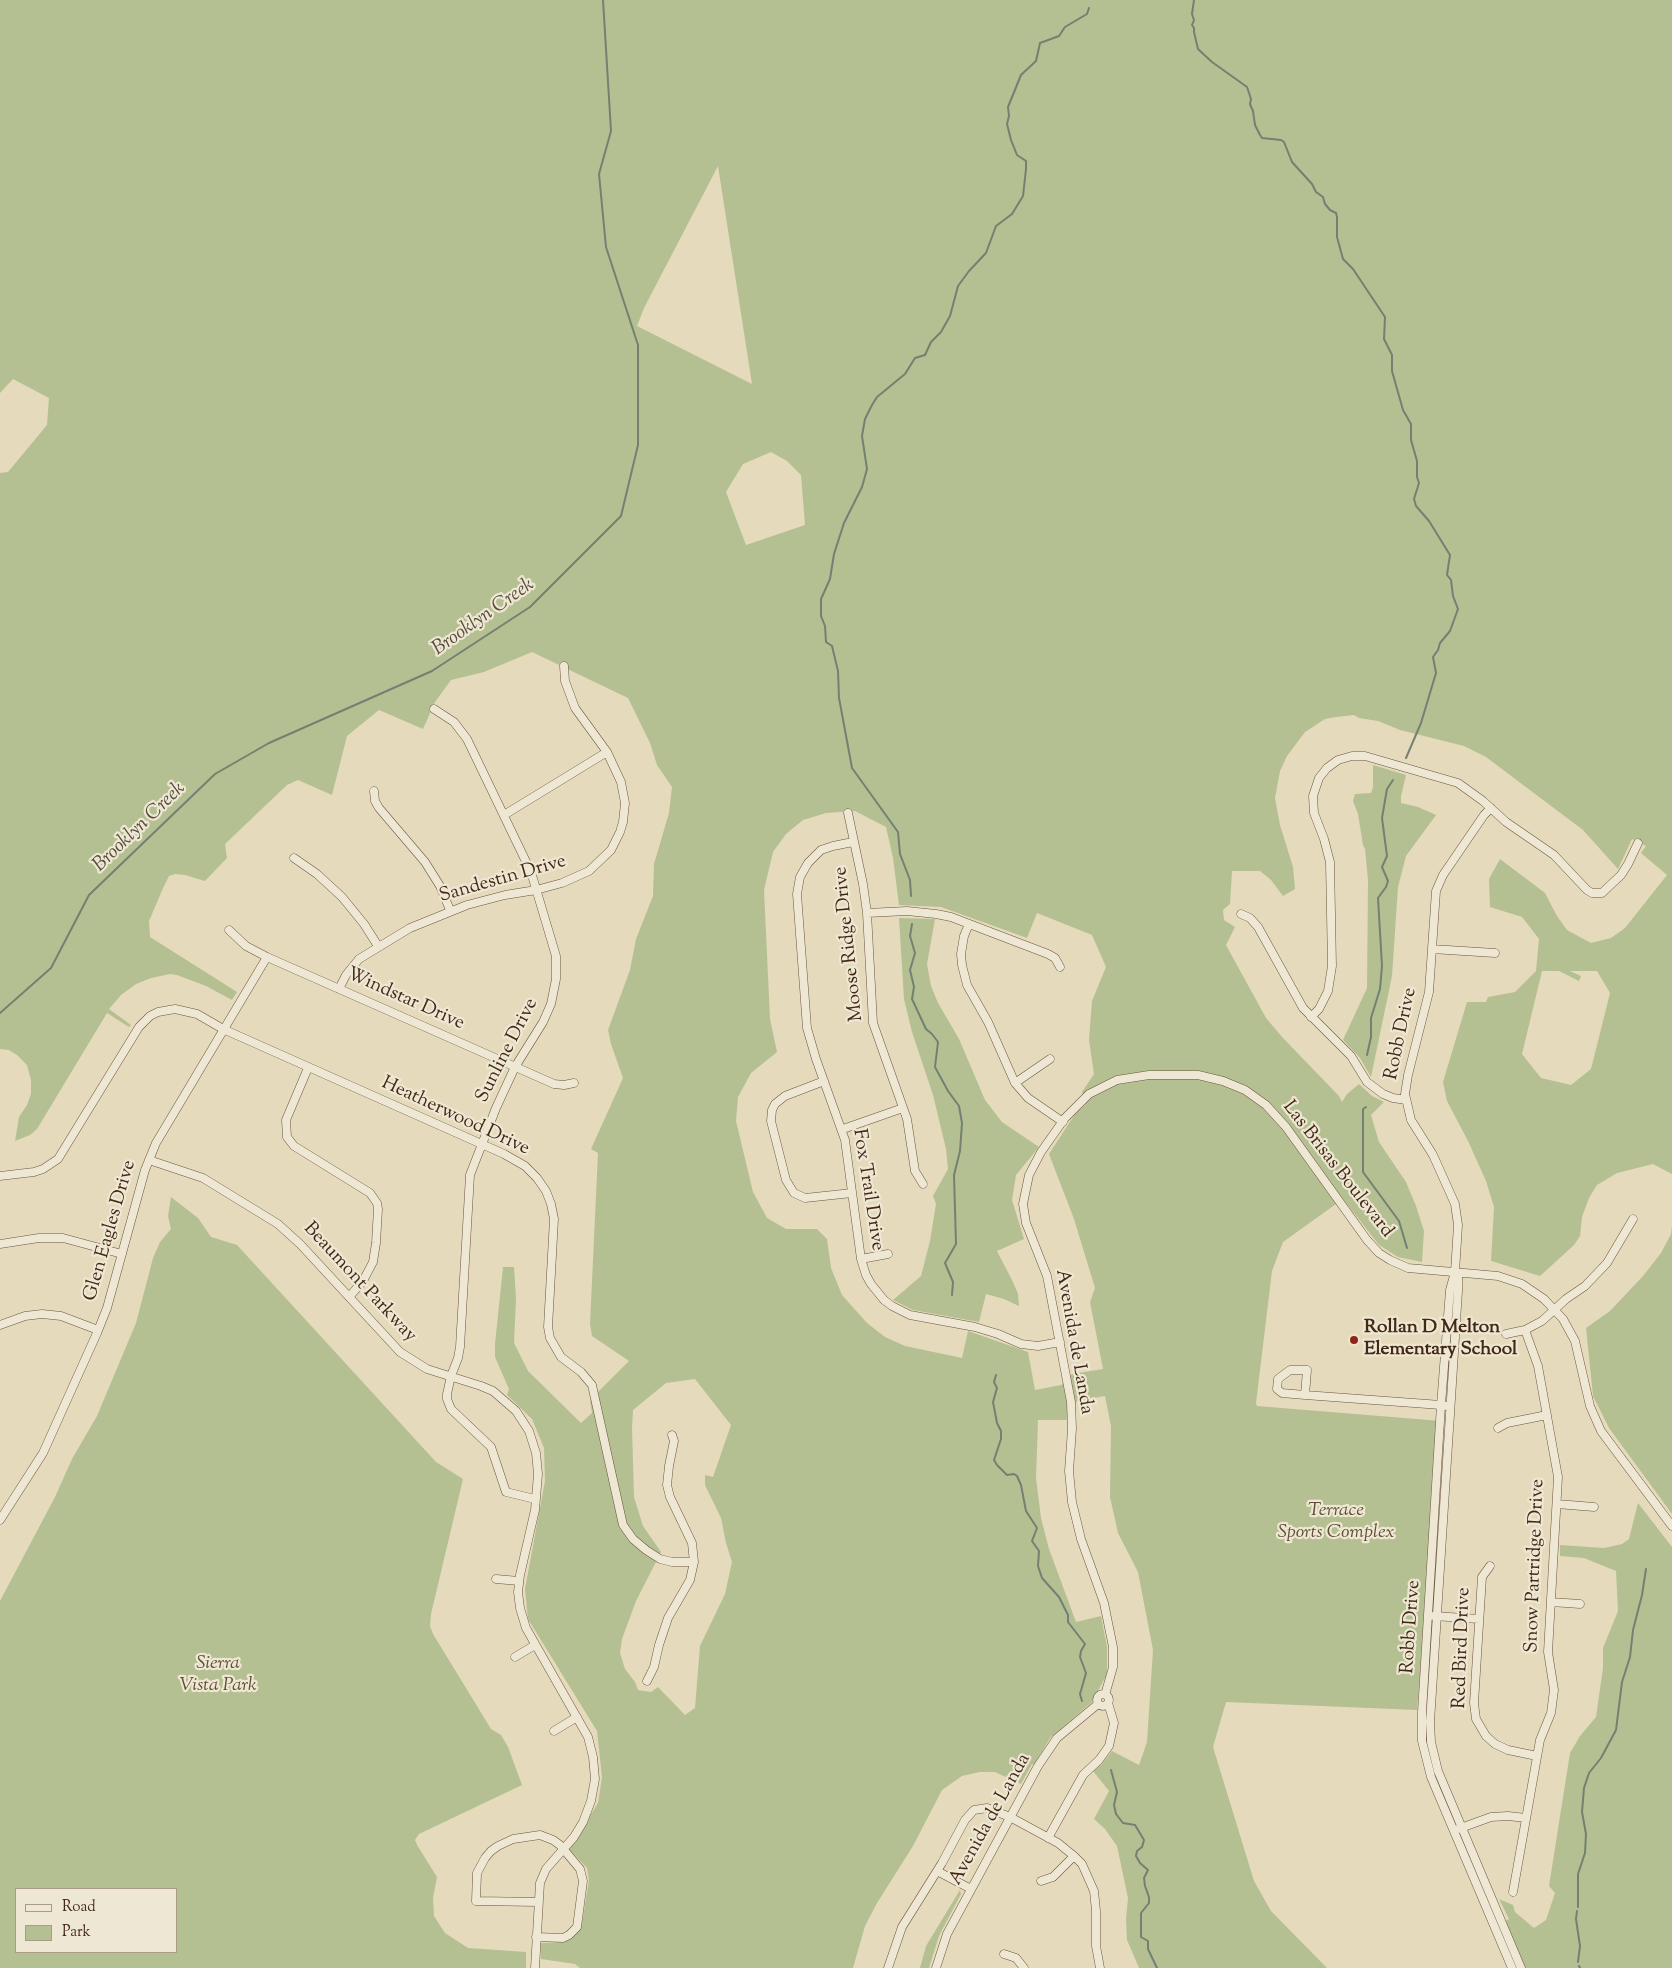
<!DOCTYPE html>
<html>
<head>
<meta charset="utf-8">
<style>
	body { margin:0 }
	#map { position:relative; width:1672px; height:1968px; overflow:hidden; background:#e5dabc; font-family:"Sorts Mill Goudy",serif }
	canvas { display:block }
	.legend { position:absolute; left:15px; top:1888px; width:162px; height:65px; box-sizing:border-box; background:#eee7d3; border:1px solid #a99b87; margin:0; padding:6px 9px; list-style:none; font-size:15px; color:#422815 }
	.legend li { display:flex; align-items:center; gap:10px; height:25px }
	.legend b { width:25px; border:1px solid #a99b87 }
</style>
</head>
<body>
<div id="map">
<canvas width="1672" height="1968"></canvas>
<ul class="legend">
<li><b style="height:6px;background:#eee7d3"></b>Road</li>
<li><b style="height:14px;background:#b4c092"></b>Park</li>
</ul>
</div>
<script>
const ctx = document.querySelector('canvas').getContext('2d');
ctx.lineJoin = 'round';
function paint(path, color) {
  ctx.fillStyle = color;
  ctx.fill(path, 'evenodd');
}
function shape(rows) {
  const path = new Path2D();
  for (const r of rows) {
    if (r.length === 3) {
      path.moveTo(r[0] + r[2], r[1]);
      path.arc(r[0], r[1], r[2], 0, 2 * Math.PI);
      continue;
    }
    path.moveTo(r[0], r[1]);
    for (let i = 2; i < r.length; i += 2) path.lineTo(r[i], r[i + 1]);
  }
  return path;
}
function strokePath(path, color, width, dash) {
  ctx.strokeStyle = color;
  ctx.lineWidth = width;
  ctx.lineCap = dash ? 'butt' : 'round';
  ctx.setLineDash(dash || []);
  ctx.stroke(path);
}
function write(font, color, halo, rows, align = 'center') {
  ctx.font = font + ' "Sorts Mill Goudy",serif';
  ctx.lineWidth = 4.5;
  ctx.setLineDash([]);
  ctx.textBaseline = 'middle';
  ctx.strokeStyle = halo;
  ctx.fillStyle = color;
  for (const [text, x, y, turn = 0] of rows) {
    ctx.save();
    ctx.translate(x, y);
    ctx.rotate((+turn || 0) * Math.PI / 180);
    ctx.textAlign = isNaN(turn) ? turn : align;
    if (halo) ctx.strokeText(text, 0, 0);
    ctx.fillText(text, 0, 0);
    ctx.restore();
  }
}
paint(shape([
	[0,0,1672,0,1672,1174,1653,1164,1617,1173,1597,1185,1589,1198,1582,1217,1580,1236,1574,1245,1540,1276,1491,1261,1494,1207,1486,1181,1468,1141,1447,1101,1443,1082,1467,1002,1486,1002,1488,997,1515,992,1536,971,1539,939,1522,917,1490,907,1489,879,1500,859,1545,893,1557,916,1567,930,1591,943,1611,938,1625,928,1667,875,1641,853,1646,846,1632,839,1618,869,1583,830,1486,757,1464,746,1400,730,1378,721,1359,718,1354,715,1336,717,1325,719,1305,732,1287,756,1280,771,1275,798,1280,825,1293,867,1295,889,1283,896,1271,880,1260,871,1232,871,1230,904,1223,910,1224,920,1235,927,1226,945,1266,1018,1283,1038,1339,1096,1342,1102,1347,1094,1359,1084,1372,1096,1384,1102,1371,1115,1379,1142,1406,1182,1416,1206,1424,1231,1422,1262,1398,1257,1379,1245,1343,1199,1283,1242,1272,1271,1256,1403,1257,1406,1441,1421,1417,1710,1226,1702,1213,1747,1254,1881,1271,1911,1327,1968,1139,1968,1127,1940,1126,1919,1128,1898,1117,1846,1105,1829,1094,1819,1109,1791,1093,1771,1102,1764,1112,1751,1139,1765,1147,1742,1153,1650,1138,1572,1118,1533,1110,1497,1111,1426,1105,1396,1077,1401,1066,1420,1038,1420,1036,1478,1041,1518,1049,1549,1076,1622,1101,1616,1107,1647,1107,1674,1092,1702,1050,1738,1034,1765,1032,1764,1021,1784,995,1772,980,1772,962,1776,942,1790,913,1846,877,1903,865,1926,853,1968,580,1968,575,1964,541,1959,541,1943,563,1942,578,1932,582,1923,589,1880,587,1868,569,1849,598,1803,602,1777,597,1731,528,1619,525,1589,545,1481,544,1448,532,1419,507,1395,509,1389,495,1357,495,1344,503,1267,514,1267,516,1299,514,1343,528,1371,581,1423,592,1413,590,1400,629,1361,592,1336,590,1324,598,1153,591,1149,623,1078,611,1044,608,1030,630,970,636,939,653,896,654,864,669,813,672,787,657,765,650,743,628,698,532,652,484,672,451,680,435,702,423,729,379,710,347,736,332,795,298,780,287,785,225,844,227,858,205,881,185,875,175,874,169,876,164,886,149,921,150,937,237,992,232,1000,206,986,177,975,170,974,151,978,136,984,121,995,109,1009,131,1025,129,1027,107,1013,37,1129,30,1135,15,1141,19,1117,27,1105,31,1094,31,1080,27,1065,17,1055,9,1050,0,1049,0,473,8,472,47,425,49,398,13,379,0,393],
	[718,166,752,384,637,326,644,308],
	[771,452,787,461,801,475,805,525,746,545,726,492,743,464],
	[855,811,886,827,893,858,899,905,941,907,1027,938,1037,913,1092,935,1106,967,1092,1001,1089,1040,1094,1074,1082,1092,1086,1104,1075,1114,1049,1154,1074,1219,1095,1288,1090,1302,1103,1369,1072,1374,1061,1385,1035,1390,1028,1352,968,1331,962,1358,905,1346,885,1337,867,1323,842,1295,831,1268,827,1239,817,1229,786,1229,767,1218,753,1192,736,1121,738,1097,751,1073,777,1052,770,1019,764,890,773,852,786,834,803,820,826,813],
	[1542,971,1559,971,1579,981,1581,976,1570,971,1597,971,1610,993,1591,1069,1571,1085,1541,1078,1522,1054],
	[695,1379,731,1425,713,1477,705,1475,705,1485,721,1518,726,1543,732,1562,725,1594,700,1646,695,1708,685,1715,658,1687,651,1692,638,1690,635,1682,625,1669,620,1653,622,1639,636,1601,661,1552,643,1526,634,1497,632,1428,633,1410,666,1383],
	[1373,765,1406,775,1401,796,1401,803,1418,807,1436,815,1406,856,1398,887,1392,976,1371,1077,1360,1058,1343,1040,1367,988,1368,880,1365,849,1363,845,1358,814,1353,801,1355,794,1371,793,1373,787],
	[899,918,935,919,927,964,931,986,938,1003,959,1039,985,1100,1002,1122,1039,1147,1016,1175,1012,1200,1024,1239,997,1251,1013,1282,1018,1294,1019,1306,1004,1299,986,1294,979,1322,913,1310,893,1300,921,1276,930,1241,936,1204,933,1196,948,1169,946,1149,933,1095,912,1032,904,999],
	[171,1197,198,1218,211,1237,237,1245,436,1462,463,1479,431,1614,430,1626,433,1634,491,1729,501,1735,508,1747,522,1785,419,1834,415,1840,417,1845,437,1877,433,1898,434,1916,445,1933,468,1948,526,1952,526,1968,0,1968,0,1601,55,1497,72,1459,97,1416,136,1323,153,1258,160,1242,171,1229,168,1216],
	[176,1889,176,1952,16,1952,16,1889],
	[1672,1226,1672,1514,1609,1428,1593,1396,1586,1328,1610,1311,1643,1276,1661,1253,1671,1234],
	[1638,1503,1672,1547,1672,1968,1525,1968,1505,1921,1509,1919,1499,1899,1513,1905,1515,1912,1534,1928,1546,1920,1555,1893,1549,1886,1570,1753,1580,1736,1596,1717,1603,1668,1603,1648,1618,1611,1616,1571,1584,1558,1560,1556,1560,1545,1604,1548,1622,1544,1629,1539],
	[960,1890,961,1894,939,1936,929,1968,920,1968,926,1946]
]), '#b4c092');
strokePath(shape([
	[1194,0,1192,14,1194,20,1192,25,1194,28,1194,32,1198,49,1212,62,1247,87,1251,99,1250,104,1253,111,1255,125,1260,135,1262,138,1281,140,1284,142,1292,162,1312,184,1316,192,1323,197,1325,204,1330,210,1336,213,1337,217,1337,237,1343,259,1353,269,1385,317,1384,339,1392,355,1392,371,1403,410,1411,424,1411,440,1417,461,1417,477,1419,483,1414,499,1416,506,1429,521,1450,555,1447,575,1451,580,1453,596,1458,609,1450,631,1440,643,1438,650,1433,657,1436,673,1421,723,1406,758],
	[911,896,910,880,900,854,898,832,852,768,839,698,838,671,832,646,826,642,825,626,821,616,821,599,830,579,834,554,844,523,862,487,867,469,862,436,865,419,872,405,877,397,905,374,915,358,925,355,931,342,941,332,950,316,958,286,969,271,986,253,996,226,1012,214,1023,196,1026,169,1026,161,1017,155,1011,140,1007,124,1009,116,1008,107,1021,75,1036,61,1040,43,1059,36,1065,27,1087,14,1089,8],
	[912,924,910,936,915,953,910,970,914,987,912,999,926,1029,932,1034,938,1042,935,1067,948,1091,959,1106,962,1123,960,1151,954,1175,956,1244,945,1263,953,1282,952,1295],
	[0,1013,51,968,89,895,215,774,269,743,432,671,530,607,621,516,638,445,638,345,606,247,599,174,611,131,603,0],
	[1367,1055,1371,1037,1371,1018,1380,989,1382,966,1378,898,1386,887,1388,881,1382,867,1387,856,1382,818,1387,789,1393,780],
	[1366,1107,1363,1109,1363,1172,1399,1221,1407,1248],
	[996,1375,994,1382,997,1388,993,1402,997,1423,1001,1431,1001,1439,994,1460,997,1465,1007,1475,1014,1474,1017,1476,1021,1485,1026,1511,1037,1528,1032,1541,1039,1551,1038,1566,1042,1578,1059,1597,1068,1615,1068,1622,1085,1644,1081,1651,1080,1657,1086,1673,1080,1694,1082,1701],
	[1111,1770,1117,1792,1114,1805,1116,1814,1123,1823,1135,1825,1144,1840,1142,1847,1137,1851,1136,1856,1140,1863,1148,1870,1144,1878,1145,1886,1149,1897,1149,1903,1141,1913,1141,1937,1148,1941,1148,1949,1157,1968],
	[1578,1907,1578,1874,1585,1853,1586,1834,1582,1812,1584,1788,1589,1773,1601,1758,1616,1730,1622,1682,1630,1657,1633,1630,1642,1595,1646,1569],
	[1577,1911,1576,1919,1580,1946,1578,1962],
	[1579,1966,1580,1968]
]), '#748072', 2);
const minor = shape([
	[434,709,454,722,467,739,531,872,556,956,556,979,551,1004,543,1022,515,1067,496,1108,470,1175,460,1347,458,1358,451,1376,447,1394,447,1399,451,1409,491,1447,506,1492,535,1499],
	[374,791,375,801,379,808,425,862,440,886,450,910],
	[1491,808,1484,815,1443,875,1436,891,1429,992,1408,1075,1405,1094,1411,1120,1433,1155,1455,1204,1458,1225,1455,1272,1450,1290,1441,1405,1422,1712,1422,1741,1431,1777,1512,1968],
	[848,813,863,884,867,913,873,1023,907,1119,915,1171,923,1184],
	[504,815,607,752],
	[853,842,833,846,821,850,808,863,800,877,797,894,807,1028,816,1059,845,1140,861,1259,866,1275,871,1284,884,1300,892,1306,910,1315,975,1327,998,1334,1021,1344,1038,1346,1060,1342],
	[294,858,317,874,342,897,364,924,378,946],
	[867,913,907,911,936,914,951,917,1048,954,1055,958,1060,967],
	[1241,914,1250,918,1258,927,1303,1008,1351,1056,1367,1082,1383,1094,1393,1098,1406,1100],
	[969,924,964,936,961,954,962,965,967,985,988,1022,1015,1083,1028,1098,1063,1122],
	[229,930,246,946,267,957,554,1084,564,1085,574,1083],
	[1432,949,1495,953],
	[339,989,346,975,359,959,410,928,467,905,505,895,536,890,562,883,589,871,611,850,620,832,623,822,625,803,621,782,607,752,575,708,565,681,564,666],
	[1311,1017,1319,1009,1328,991,1332,966,1330,862,1324,839,1314,813,1313,796,1319,778,1327,768,1338,760,1352,756,1365,756,1458,783,1483,801,1506,822,1554,855,1587,890,1592,893,1602,893,1621,875,1628,864,1638,843],
	[308,1068,286,1120,287,1137,294,1146,370,1193,377,1203,378,1209,376,1243,373,1262,363,1281,349,1297],
	[824,1081,785,1096,775,1104,772,1110,771,1121,786,1180,794,1193,805,1198,852,1193],
	[1015,1083,1050,1059],
	[843,1129,903,1108],
	[149,1160,203,1178,278,1224,301,1245,400,1352,427,1369,481,1386,493,1391,516,1411,529,1431,536,1453,538,1474,535,1510,520,1575,518,1592,520,1608,526,1628,588,1737,593,1757,595,1779,591,1801,583,1822,574,1837,546,1869,540,1883,535,1968],
	[0,1176,34,1172,43,1169,58,1159,139,1027,150,1016,158,1012,175,1009,197,1014,223,1029,504,1154,525,1166,537,1178,546,1191,551,1204,554,1219,548,1327,550,1338,561,1357,581,1372,592,1385,623,1525,633,1539,646,1550,660,1559,672,1562,694,1562],
	[0,1244,39,1238,63,1238,122,1254],
	[861,1259,888,1254],
	[1455,1272,1458,1278,1458,1291,1430,1722,1431,1742,1438,1771,1521,1968],
	[0,1325,25,1316,42,1314,61,1316,98,1330],
	[1506,1334,1525,1330,1542,1321,1566,1299,1585,1286,1607,1263,1633,1219],
	[1305,1395,1307,1370,1290,1370,1278,1379,1277,1389,1282,1393,1305,1395,1441,1405,1447,1406],
	[1498,1428,1507,1423,1547,1415],
	[1557,1504,1594,1507],
	[0,1520,43,1453,97,1333,107,1308,145,1170,156,1143,267,957],
	[1490,1566,1482,1577,1474,1703,1476,1719,1486,1736,1495,1744,1508,1750,1537,1756],
	[496,1579,519,1581],
	[1551,1602,1580,1604],
	[1434,1616,1479,1619],
	[515,1657,535,1645],
	[647,1681,654,1667,659,1645,668,1618,690,1580,694,1562,692,1543,670,1497,667,1485,669,1466,674,1441,672,1435],
	[1103,1700,6],
	[1105,1695,1113,1667,1113,1647,1104,1603,1081,1539,1072,1502,1069,1471,1072,1429,1071,1402,1047,1276,1026,1223,1023,1204,1029,1175,1041,1152,1065,1118,1089,1094,1117,1080,1149,1075,1198,1075,1223,1081,1245,1090,1266,1105,1286,1127,1367,1240,1379,1253,1390,1260,1408,1268,1498,1276,1522,1284,1544,1299,1563,1319,1575,1341,1590,1406,1601,1431,1672,1526],
	[554,1731,577,1717],
	[1458,1829,1491,1817,1508,1816,1526,1818],
	[1048,1838,1083,1775,1099,1760,1109,1746,1114,1723,1108,1703],
	[937,1871,971,1889],
	[1041,1881,1053,1877,1074,1856],
	[1513,1892,1540,1740,1551,1713,1554,1690,1548,1652,1558,1477,1538,1366,1525,1330],
	[536,1937,563,1938,569,1935,577,1927,583,1881,580,1869,560,1845,553,1840,540,1835,513,1839,498,1846,491,1851,485,1858,477,1873,476,1901,538,1902],
	[1004,1954,1016,1958,1024,1968],
	[888,1968,902,1927,942,1863,965,1820,974,1810,987,1808,1010,1817,1058,1843,1074,1856,1082,1864,1094,1891,1096,1911,1096,1946,1100,1968],
	[936,1968,947,1934,1038,1766,1057,1738,1098,1704]
]);
strokePath(minor, '#6b543f', 9);
strokePath(minor, '#eee7d3', 8);
for (const [x, y, r, color] of [
	[1354,1340,5,"#8f2418"]
]) {
  const dot = new Path2D();
  dot.arc(x, y, r, 0, 2 * Math.PI);
  ctx.fillStyle = color;
  ctx.fill(dot);
  strokePath(dot, '#eee7d3', 2);
}
write('19px', '#422815', '#eee7d3', [
	["Sandestin Drive",503,880,-16],
	["Moose Ridge Drive",850,944,-96],
	["Windstar Drive",405,1000,24],
	["Robb Drive",1402,1034,-78],
	["Sunline Drive",508,1051,-63],
	["Heatherwood Drive",455,1117,25],
	["Las Brisas Boulevard",1337,1170,52],
	["Fox Trail Drive",867,1190,81],
	["Glen Eagles Drive",111,1231,-74],
	["Beaumont Parkway",359,1283,47],
	["Avenida de Landa",1073,1342,80],
	["Snow Partridge Drive",1536,1566,-88],
	["Robb Drive",1412,1627,-86],
	["Red Bird Drive",1463,1648,-88],
	["Avenida de Landa",991,1820,-61]
]);
write('bold 19px', '#422815', '#eee7d3', [
	["Rollan D Melton",1364,1329],
	["Elementary School",1364,1351]
], 'left');
write('italic 19px', '#5e4e34', '#eee7d3', [
	["Terrace",1336,1512],
	["Sports Complex",1336,1534],
	["Sierra",218,1665],
	["Vista Park",218,1687]
]);
write('italic 20px', '#574d3c', '#eee7d3', [
	["Brooklyn Creek",484,618,-35],
	["Brooklyn Creek",140,828,-44]
]);
</script>
</body>
</html>
